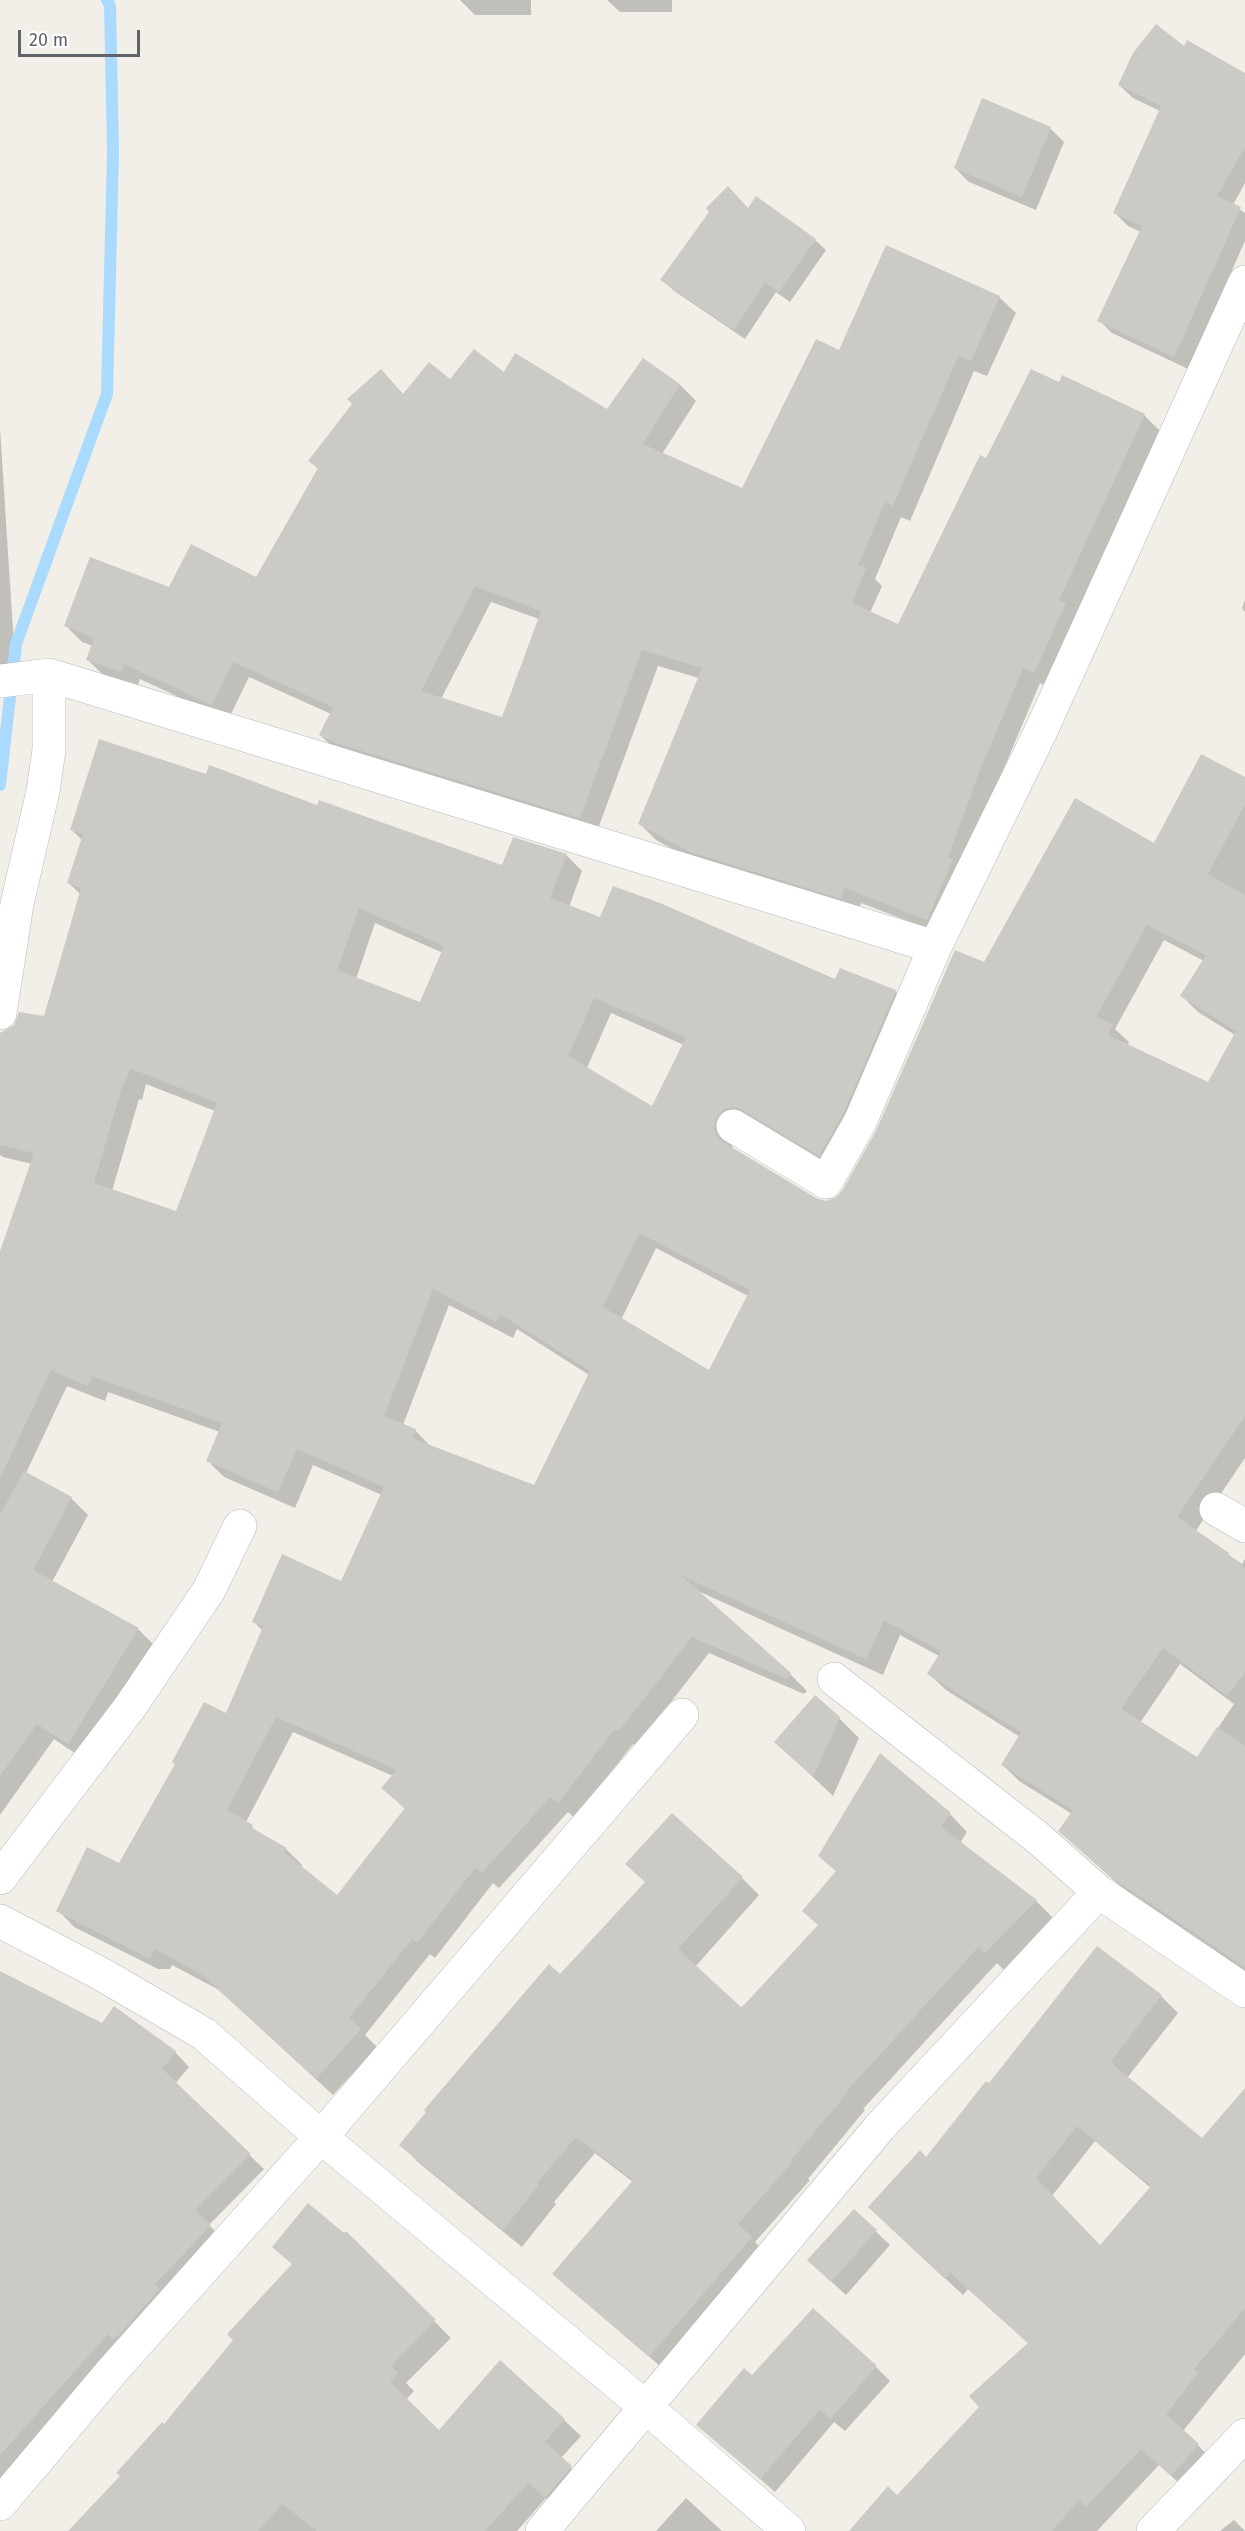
<!DOCTYPE html>
<html>
<head>
<meta charset="utf-8">
<style>
	body { margin:0 }
	#map { position:relative; width:1245px; height:2531px; overflow:hidden; background:#f1efe8; font-family:"Fira Sans",sans-serif }
	canvas { display:block }
	.scale { position:absolute; left:18px; top:30px; width:122px; height:27px; box-sizing:border-box; border:3px solid #5f6368; border-top:0; padding-left:8px; font-size:18px; line-height:21px; white-space:nowrap; color:#5f6368; -webkit-text-stroke:4px #fff; paint-order:stroke }
</style>
</head>
<body>
<div id="map">
<canvas width="1245" height="2531"></canvas>
<div class="scale">20 m</div>
</div>
<script>
const ctx = document.querySelector('canvas').getContext('2d');
ctx.lineJoin = 'round';
function paint(path, color) {
  ctx.fillStyle = color;
  ctx.fill(path, 'evenodd');
}
function shape(rows) {
  const path = new Path2D();
  for (const r of rows) {
    path.moveTo(r[0], r[1]);
    for (let i = 2; i < r.length; i += 2) path.lineTo(r[i], r[i + 1]);
  }
  return path;
}
function strokePath(path, color, width, dash) {
  ctx.strokeStyle = color;
  ctx.lineWidth = width;
  ctx.lineCap = dash ? 'butt' : 'round';
  ctx.setLineDash(dash || []);
  ctx.stroke(path);
}
paint(shape([
	[460,0,531,0,531,15,475,15],
	[607,0,672,0,672,12,620,12],
	[1185,48,1245,74,1245,183,1233,205,1245,213,1245,241,1188,369,1112,333,1099,320,1141,232,1128,226,1115,213,1160,111,1133,98,1119,85],
	[1050,128,1064,142,1036,210,969,182,955,168],
	[748,210,815,240,826,250,790,302,776,292,745,339,673,290,662,279,711,212],
	[999,297,1016,313,987,376,974,371,910,521,901,517,875,579,882,586,870,613,898,626,987,460,1060,384,1144,415,1160,431,1051,689,1040,683,995,789,944,935,861,903,857,914,705,867,656,840,640,824,699,678,658,666,596,834,337,751,320,735,331,714,249,677,228,720,140,679,137,688,104,676,88,660,93,646,82,642,66,626,169,589,257,579,319,470,310,461,381,371,404,395,450,382,504,374,608,411,644,360,680,385,696,401,662,454,743,489,840,352],
	[491,602,539,619,503,719,441,699],
	[0,428,16,677,0,679],
	[1245,600,1245,612,1242,608],
	[207,776,318,807,503,867,566,855,582,871,569,907,601,919,836,981,895,991,912,1008,836,1171,733,1134,732,1149,816,1199,825,1202,836,1200,844,1192,985,963,1155,845,1245,778,1245,1458,1195,1532,1242,1564,1245,1559,1245,1971,1129,1894,1077,1847,1072,1814,1019,1781,1003,1765,1020,1737,946,1690,929,1674,939,1656,900,1635,883,1675,698,1591,790,1674,807,1691,804,1694,709,1653,636,1747,633,1744,575,1818,568,1812,499,1888,493,1883,435,1958,430,1954,365,2035,377,2047,333,2095,219,1990,172,1965,170,1969,158,1969,74,1927,58,1910,119,1865,227,1715,263,1631,254,1622,342,1583,382,1495,313,1465,295,1508,224,1477,207,1460,220,1432,108,1392,105,1401,67,1386,26,1473,71,1498,88,1515,52,1582,138,1629,155,1646,85,1760,54,1739,0,1815,0,1255,32,1164,3,1157,0,1155,0,1042,45,1018,81,895,69,883,83,841,72,830],
	[375,923,443,953,420,1003,356,979],
	[1164,940,1204,961,1182,996,1198,1012,1235,1035,1208,1084,1127,1046,1129,1042,1115,1029],
	[611,1013,684,1045,653,1108,587,1068],
	[146,1084,215,1111,176,1213,112,1191,139,1099,142,1100],
	[656,1248,748,1296,710,1372,621,1320],
	[449,1305,513,1338,517,1329,589,1375,535,1487,431,1447,415,1430,403,1425],
	[1180,1664,1234,1704,1197,1759,1140,1723],
	[293,1732,393,1776,383,1788,406,1810,338,1897,301,1868,302,1865,286,1849,262,1836,246,1822],
	[839,1718,859,1738,833,1796,776,1742],
	[950,1814,967,1832,960,1843,1036,1901,1053,1918,1004,1970,997,1963,863,2109,865,2110,808,2179,810,2180,755,2242,769,2256,668,2373,554,2274,633,2182,595,2153,554,2202,556,2204,522,2247,419,2163,401,2145,560,1976,742,1878,759,1895,695,1967,741,2008,745,2006,819,1926,804,1911,837,1872,820,1856],
	[0,1972,103,2025,175,2052,189,2067,175,2084,264,2169,209,2225,224,2241,0,2488],
	[1161,1996,1178,2013,1127,2078,1203,2140,1245,2090,1245,2354,1183,2431,1215,2462,1189,2492,1159,2465,1097,2531,851,2531,897,2497,981,2407,1029,2344,968,2289,963,2295,887,2224,926,2159,989,2085],
	[1095,2141,1151,2188,1100,2247,1052,2196],
	[854,2211,890,2245,846,2295,823,2274],
	[346,2233,451,2338,406,2383,414,2391,406,2400,439,2432,564,2420,581,2436,561,2458,588,2484,563,2513,546,2498,517,2531,70,2531,122,2477,235,2340,293,2265,274,2247],
	[876,2367,890,2381,845,2431,834,2422,775,2492,698,2425,752,2377],
	[686,2498,722,2531,656,2531],
	[1234,2520,1245,2531,1220,2531]
]), '#0003');
strokePath(shape([
	[0,785,16,644,107,394,113,152,110,6,107,0]
]), '#aadaff', 12);
paint(shape([
	[1156,24,1184,46,1187,40,1245,73,1245,147,1217,196,1241,207,1174,357,1097,321,1142,226,1113,213,1161,106,1118,85,1133,53],
	[982,98,1051,127,1022,197,954,168],
	[728,186,748,208,756,196,816,239,779,292,765,283,734,330,660,280,709,212,706,208],
	[886,245,1000,296,971,361,958,356,893,506,885,502,858,565,866,568,852,603,898,624,980,455,986,458,1031,369,1059,382,1062,375,1145,414,1059,600,1066,603,1034,673,1023,668,979,773,948,857,953,859,927,920,845,888,841,899,688,851,638,824,702,668,642,650,580,818,336,743,319,735,333,707,233,662,212,705,124,664,121,672,86,660,94,638,64,626,90,557,169,587,191,544,256,577,318,468,308,461,352,404,347,399,381,369,403,394,429,362,450,379,474,349,504,372,515,353,607,409,643,358,680,384,643,444,742,488,816,339,839,350],
	[475,586,541,611,502,717,421,691],
	[99,739,206,774,209,765,317,805,319,800,502,865,513,837,567,854,550,898,600,917,613,886,660,903,835,979,840,968,896,990,843,1114,819,1156,742,1110,733,1107,724,1109,717,1117,714,1126,716,1135,723,1142,816,1198,825,1201,835,1198,842,1191,876,1131,955,950,984,962,1075,798,1154,843,1201,754,1245,777,1245,804,1208,874,1245,895,1245,1416,1177,1517,1229,1553,1228,1555,1245,1568,1245,1672,1227,1696,1163,1648,1121,1709,1197,1757,1217,1727,1245,1746,1245,1967,1111,1877,1058,1831,1073,1810,1001,1765,1021,1732,927,1674,941,1651,884,1620,866,1659,682,1576,791,1673,787,1679,692,1637,619,1731,615,1729,558,1803,550,1797,482,1873,476,1867,417,1943,412,1939,349,2018,361,2029,316,2079,201,1974,155,1949,150,1959,56,1911,87,1847,119,1863,175,1764,172,1762,204,1702,226,1713,263,1627,252,1622,282,1554,341,1581,384,1487,297,1449,278,1492,206,1461,222,1423,92,1376,88,1386,51,1370,0,1478,0,1251,34,1153,0,1145,0,1033,14,1025,19,1012,44,1016,81,888,67,883,83,834,70,830],
	[359,908,444,946,420,1002,337,970],
	[1147,925,1206,955,1180,996,1236,1031,1208,1082,1108,1035,1113,1024,1096,1017],
	[594,998,686,1037,652,1106,568,1056],
	[130,1068,217,1103,176,1211,94,1183,123,1083,125,1084],
	[639,1233,750,1290,709,1370,603,1307],
	[433,1289,496,1322,500,1314,590,1371,534,1485,412,1438,416,1429,384,1416],
	[276,1717,397,1770,381,1788,405,1808,337,1895,284,1852,287,1848,252,1828,253,1825,227,1810],
	[24,1471,72,1497,33,1570,139,1628,68,1744,37,1724,0,1776,0,1515],
	[815,1695,840,1717,813,1777,774,1742],
	[880,1753,951,1813,941,1827,1037,1900,985,1953,978,1947,847,2091,848,2092,791,2160,793,2161,738,2224,752,2237,649,2357,552,2274,633,2180,576,2137,537,2183,539,2185,503,2230,399,2145,426,2112,424,2110,549,1964,560,1974,645,1882,625,1864,672,1813,743,1877,678,1949,741,2007,744,2005,818,1925,802,1911,836,1871,818,1856],
	[1097,1946,1162,1995,1111,2061,1116,2067,1202,2138,1245,2088,1245,2308,1194,2369,1198,2373,1166,2414,1199,2444,1171,2476,1141,2449,1086,2507,1079,2500,1052,2531,849,2531,888,2486,897,2495,979,2407,969,2396,1028,2343,950,2273,945,2279,868,2207,920,2150,926,2157,986,2081,989,2083],
	[1077,2126,1151,2186,1100,2245,1036,2178],
	[0,1971,102,2023,114,2006,176,2051,162,2069,251,2154,195,2210,211,2225,155,2284,160,2289,114,2340,108,2334,0,2455],
	[308,2203,344,2233,346,2231,436,2320,391,2366,398,2373,390,2382,439,2430,500,2360,565,2419,545,2442,572,2466,545,2498,528,2483,485,2531,317,2531,282,2504,258,2531,68,2531,120,2476,116,2473,162,2422,164,2424,233,2340,227,2334,292,2264,272,2247],
	[854,2209,877,2230,831,2282,807,2260],
	[813,2308,877,2366,830,2419,820,2409,760,2479,696,2425,744,2368,752,2375]
]), '#cccac5');
const minor = shape([
	[0,681,49,675,935,947],
	[0,1013,17,904,43,791,49,750,49,675],
	[733,1126,826,1182,860,1122,935,947,1040,733,1245,282],
	[1216,1509,1245,1526],
	[834,1679,1038,1838,1099,1892,1245,1991],
	[0,1878,130,1707,209,1590,240,1526],
	[0,1921,103,1975,204,2034,321,2137,647,2408,789,2531],
	[0,2504,113,2370,321,2137,682,1715],
	[542,2531,879,2128,1099,1892],
	[1153,2531,1245,2435]
]);
strokePath(minor, '#b5b8bc', 34);
strokePath(minor, '#fff', 33);
</script>
</body>
</html>
